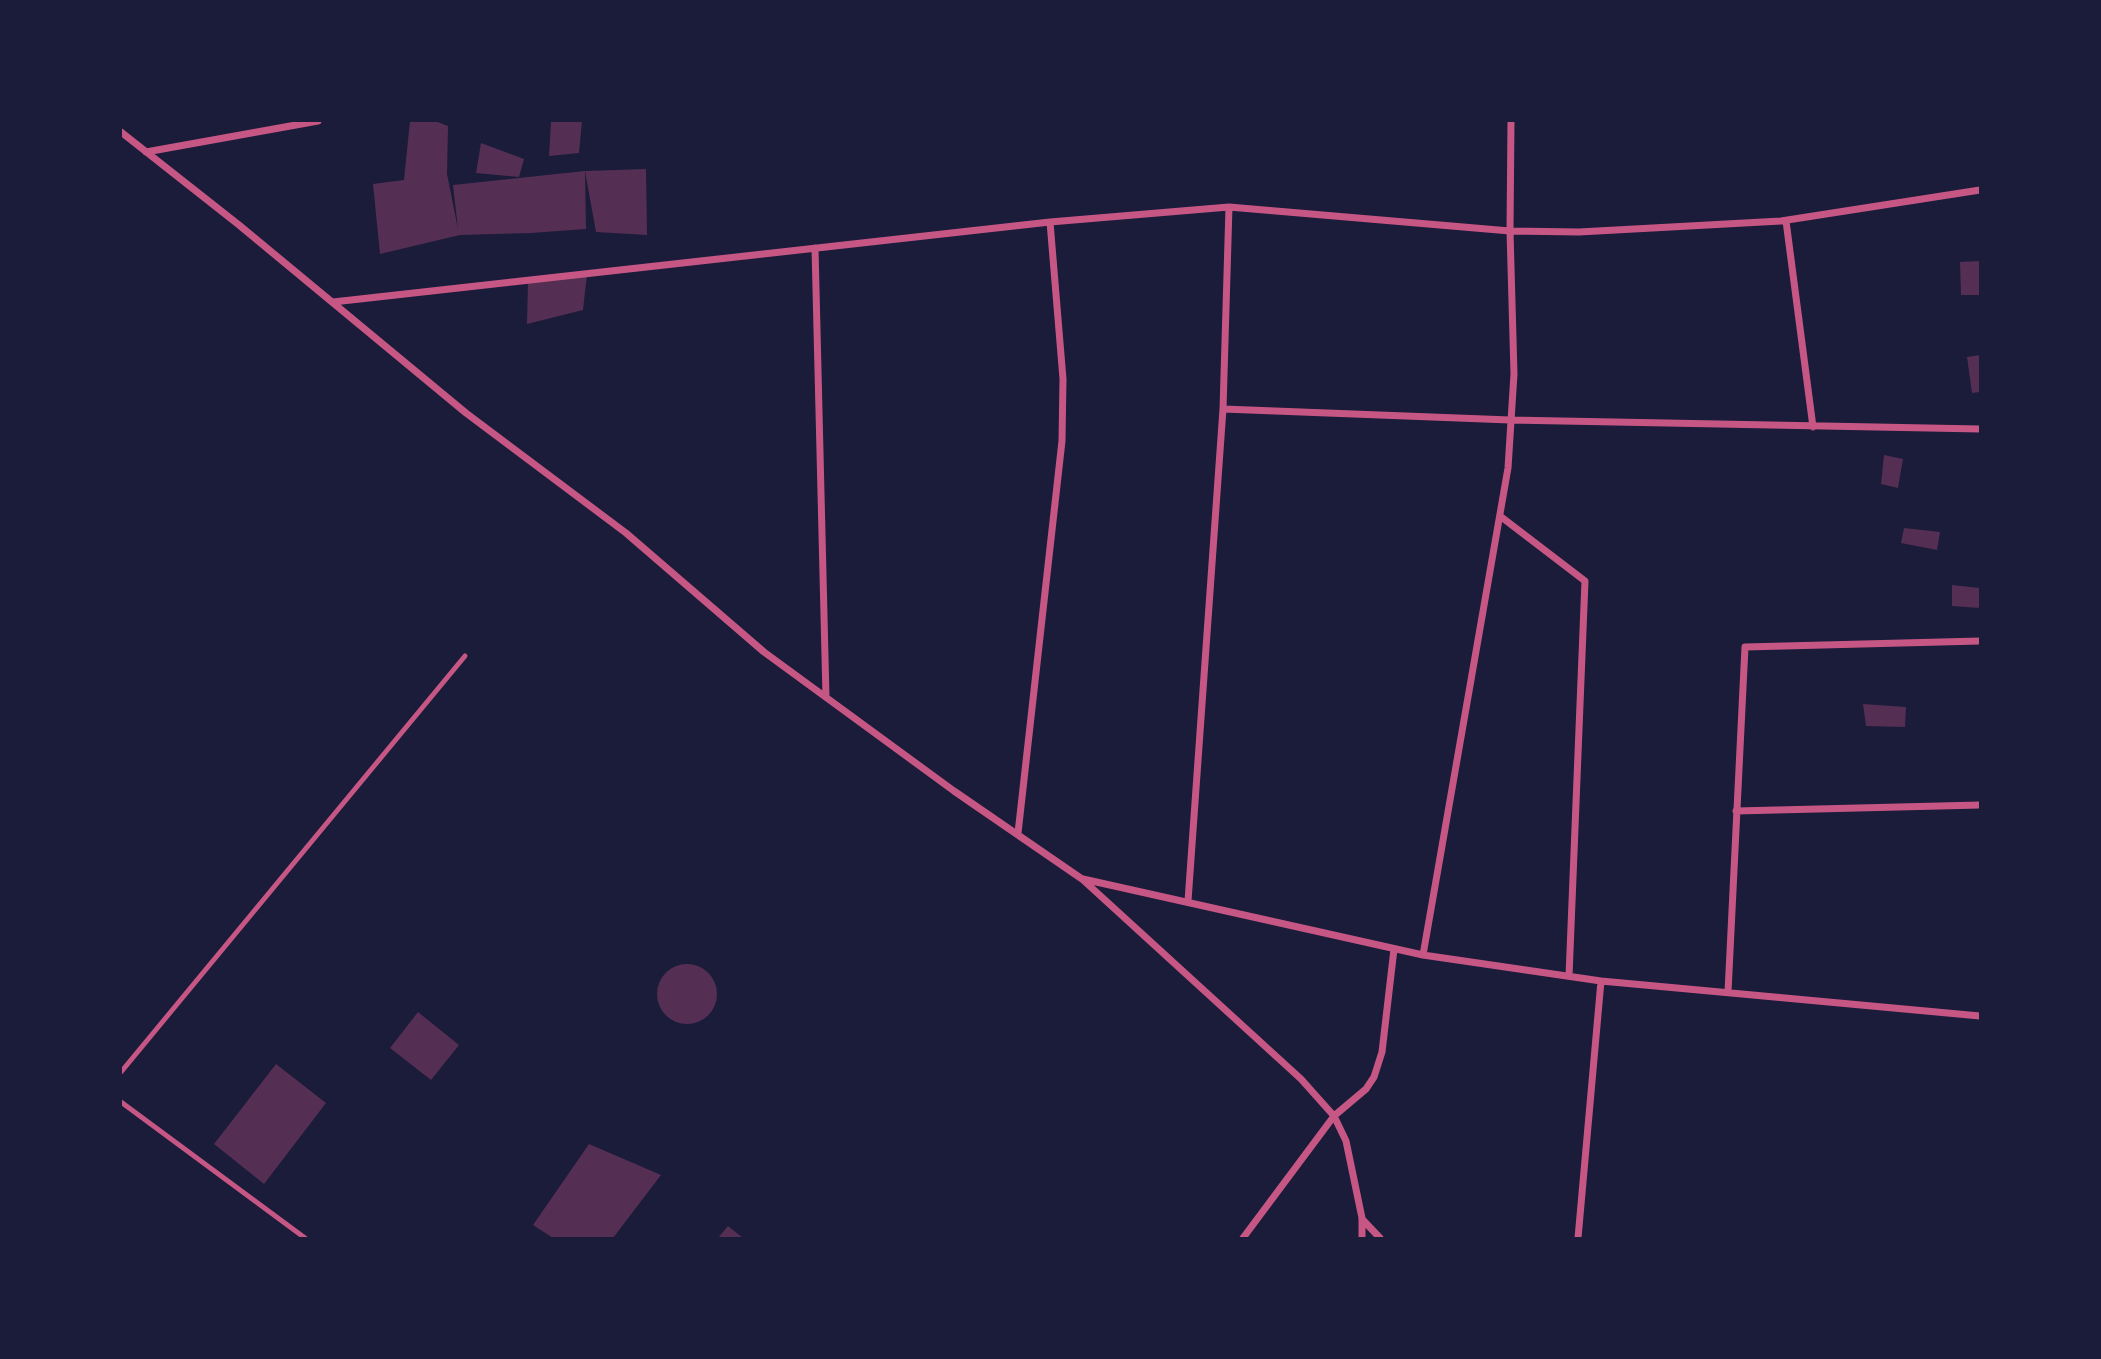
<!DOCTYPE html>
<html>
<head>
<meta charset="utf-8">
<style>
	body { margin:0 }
	#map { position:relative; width:2101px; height:1359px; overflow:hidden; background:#1b1b3a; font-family:"Titillium Web",sans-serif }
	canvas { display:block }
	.frame { position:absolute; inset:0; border:122px solid #1b1b3a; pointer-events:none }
</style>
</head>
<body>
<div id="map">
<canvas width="2101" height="1359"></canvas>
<div class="frame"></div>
</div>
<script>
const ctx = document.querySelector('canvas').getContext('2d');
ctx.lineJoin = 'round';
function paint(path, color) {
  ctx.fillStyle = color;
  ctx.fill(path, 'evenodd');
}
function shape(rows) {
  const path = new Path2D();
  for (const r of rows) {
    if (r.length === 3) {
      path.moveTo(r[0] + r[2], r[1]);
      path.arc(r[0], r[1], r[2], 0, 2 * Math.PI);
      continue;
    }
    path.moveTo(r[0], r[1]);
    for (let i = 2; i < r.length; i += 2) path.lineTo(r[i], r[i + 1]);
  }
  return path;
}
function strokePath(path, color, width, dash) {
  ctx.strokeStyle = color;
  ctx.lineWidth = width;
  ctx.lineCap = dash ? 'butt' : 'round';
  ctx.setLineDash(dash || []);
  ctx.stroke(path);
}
paint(shape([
	[410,121,435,121,448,126,447,174,458,229,453,185,585,171,586,229,531,233,460,235,380,254,373,184,404,180],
	[551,121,582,121,579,153,549,156],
	[481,143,524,159,519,177,476,173],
	[646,169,647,235,596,232,585,171],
	[1980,261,1980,295,1961,295,1960,262],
	[587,274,583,310,527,324,528,280],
	[1980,355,1980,392,1972,393,1967,357],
	[1884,455,1903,459,1898,488,1881,484],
	[1904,528,1940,532,1937,550,1901,543],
	[1952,585,1980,588,1980,608,1952,606],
	[1863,704,1906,707,1905,727,1866,726],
	[687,994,30],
	[418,1012,459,1045,431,1080,390,1048],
	[276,1064,326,1103,264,1184,214,1144],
	[589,1144,661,1175,613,1238,553,1238,533,1225],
	[728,1226,743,1238,718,1238]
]), '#542f53');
strokePath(shape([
	[121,1072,465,656],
	[121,1102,305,1238]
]), '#c65784', 5);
strokePath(shape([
	[121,132,239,225,466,413,626,533,764,652,954,791,1082,879,1301,1079,1334,1116,1346,1141,1362,1218,1362,1238],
	[146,152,318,121],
	[1786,221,1813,427],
	[815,248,826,697],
	[333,302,1050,222,1229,207,1510,231,1579,232,1781,221,1980,190],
	[1223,409,1510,420,1980,429],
	[1500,516,1585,581,1569,976],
	[1736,811,1980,805],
	[1018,833,1062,441,1063,379,1050,222],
	[1083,879,1423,955,1601,981,1980,1016],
	[1188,901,1223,409,1229,207],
	[1423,955,1508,468,1514,374,1510,231,1511,121],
	[1728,992,1745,647,1980,641],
	[1362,1219,1380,1238],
	[1243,1238,1334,1116,1366,1089,1374,1077,1382,1052,1394,949],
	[1578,1238,1601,981]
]), '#c65784', 7);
</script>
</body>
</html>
